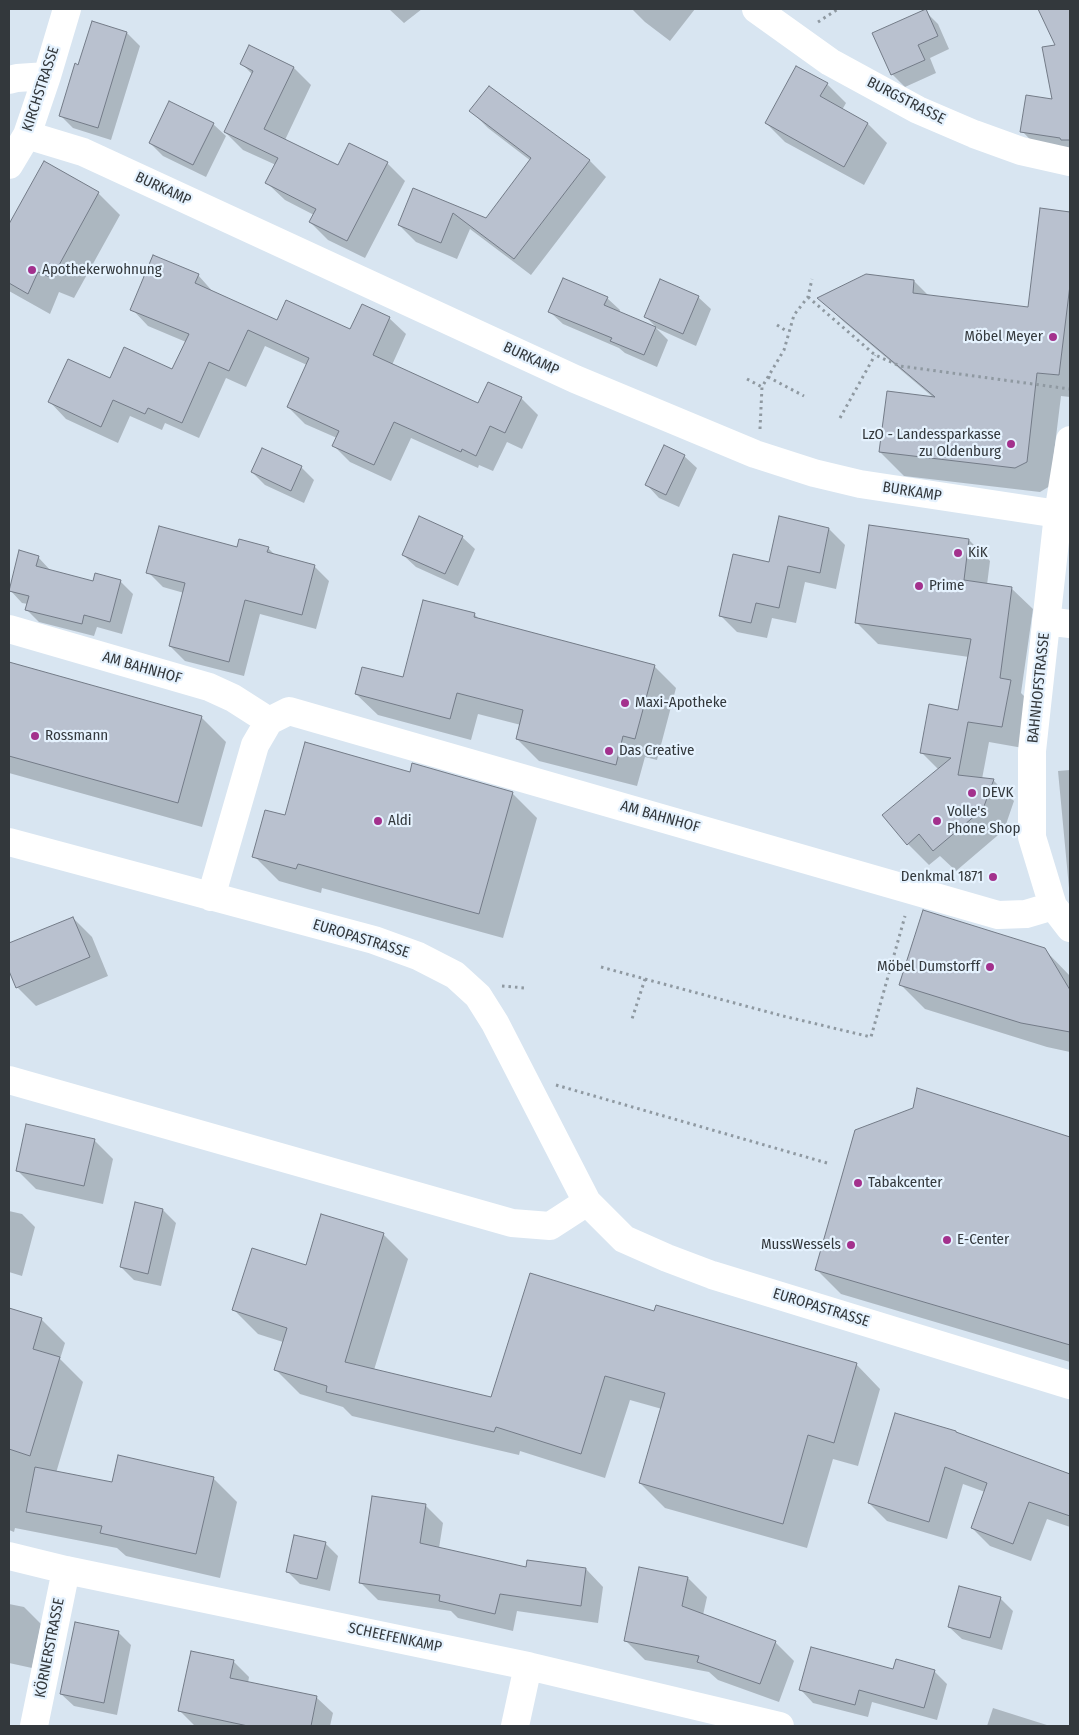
<!DOCTYPE html>
<html>
<head>
<meta charset="utf-8">
<style>
	body { margin:0 }
	#map { position:relative; width:1079px; height:1735px; overflow:hidden; background:#d8e5f1; font-family:"Fira Sans Condensed",sans-serif }
	canvas { display:block }
	.frame { position:absolute; inset:0; border:10px solid #33383c; pointer-events:none }
</style>
</head>
<body>
<div id="map">
<canvas width="1079" height="1735"></canvas>
<div class="frame"></div>
</div>
<script>
const ctx = document.querySelector('canvas').getContext('2d');
ctx.lineJoin = 'round';
function paint(path, color) {
  ctx.fillStyle = color;
  ctx.fill(path, 'evenodd');
}
function shape(rows) {
  const path = new Path2D();
  for (const r of rows) {
    path.moveTo(r[0], r[1]);
    for (let i = 2; i < r.length; i += 2) path.lineTo(r[i], r[i + 1]);
  }
  return path;
}
function strokePath(path, color, width, dash) {
  ctx.strokeStyle = color;
  ctx.lineWidth = width;
  ctx.lineCap = dash ? 'butt' : 'round';
  ctx.setLineDash(dash || []);
  ctx.stroke(path);
}
function write(font, color, halo, rows, align = 'center') {
  ctx.font = font + ' "Fira Sans Condensed",sans-serif';
  ctx.lineWidth = 4.5;
  ctx.setLineDash([]);
  ctx.textBaseline = 'middle';
  ctx.strokeStyle = halo;
  ctx.fillStyle = color;
  for (const [text, x, y, turn = 0] of rows) {
    ctx.save();
    ctx.translate(x, y);
    ctx.rotate((+turn || 0) * Math.PI / 180);
    ctx.textAlign = isNaN(turn) ? turn : align;
    if (halo) ctx.strokeText(text, 0, 0);
    ctx.fillText(text, 0, 0);
    ctx.restore();
  }
}
paint(shape([
	[389,9,422,9,404,23],
	[632,9,695,9,670,41,645,22],
	[1039,9,1070,9,1070,156,1042,152,1022,131,1054,101,1056,46],
	[925,11,938,24,949,49,930,58,936,73,905,87,892,74],
	[92,23,127,33,140,46,111,140,73,128,60,115,79,66],
	[242,64,294,68,311,85,285,140,338,167,387,163,405,181,365,258,328,240,310,222,314,215,285,200,267,183,276,165,243,150,225,132,253,75],
	[827,84,846,103,842,110,868,124,887,143,864,185,785,142,766,123],
	[471,111,552,133,590,161,606,177,531,275,470,229,457,259,416,242,399,225,414,189,486,219,531,161,488,128],
	[213,124,226,136,206,177,163,156,150,143],
	[45,163,98,193,120,215,74,298,59,292,50,314,9,291,9,226],
	[1041,209,1070,213,1070,397,1061,396,1050,486,1040,492,904,476,880,452,934,398,843,321,819,298,914,281,929,296,1029,309],
	[198,275,214,293,277,322,351,331,389,318,406,334,392,365,479,405,521,398,538,415,522,449,507,442,493,471,479,465,478,468,411,438,391,481,350,462,334,446,337,438,305,424,288,407,307,365,265,346,246,387,226,378,199,438,165,423,162,430,130,416,118,443,66,419,50,402,111,380,173,371,186,342,148,326,132,309],
	[698,297,711,309,696,346,656,328,668,340,657,367,625,353,619,348,563,324,550,312,607,298,620,310,619,313,658,329,646,317],
	[684,456,697,468,679,507,659,498,647,485],
	[301,467,314,480,304,503,265,485,252,472],
	[829,529,845,545,836,589,805,582,796,623,772,618,767,638,737,632,720,615,770,564],
	[462,537,475,549,458,586,416,567,403,555],
	[969,540,990,561,987,585,1011,588,1033,609,1021,693,1031,703,1023,748,989,742,982,779,993,780,1014,801,1004,830,956,871,940,856,929,865,908,844,939,770,921,752,959,711,969,657,878,644,857,623],
	[238,548,268,548,276,556,314,566,329,581,316,629,260,614,244,676,185,661,170,646,184,593,163,587,148,572],
	[38,557,51,571,94,582,120,581,133,594,122,634,97,627,94,636,39,622,26,609,28,604,22,603,10,590],
	[474,614,480,620,654,666,676,688,657,760,645,757,637,786,539,761,517,739,521,725,478,714,471,740,378,715,356,694,404,679],
	[9,664,201,717,226,742,202,827,9,773],
	[1070,770,1070,890,1069,888,1058,771],
	[411,773,512,793,537,818,503,938,322,888,321,893,279,881,254,856,286,817],
	[73,918,92,937,108,976,36,1006,17,987,9,968,9,944],
	[1044,949,1070,976,1070,1052,1047,1047,925,1009,900,984],
	[918,1090,1070,1138,1070,1362,841,1294,816,1269,915,1109],
	[94,1140,113,1159,103,1204,36,1189,17,1170],
	[136,1204,163,1210,176,1223,161,1286,134,1280,121,1267],
	[9,1211,22,1214,35,1227,22,1276,9,1272],
	[383,1234,408,1259,374,1370,492,1398,655,1313,856,1364,880,1389,858,1466,833,1459,807,1548,665,1508,640,1483,662,1409,630,1400,605,1478,520,1451,519,1455,352,1416,343,1407,300,1394,275,1369,283,1342,258,1334,233,1309,306,1267],
	[9,1310,41,1319,65,1343,60,1359,83,1382,56,1473,113,1484,213,1478,237,1502,220,1578,126,1556,117,1548,15,1528,14,1532,9,1530],
	[896,1414,1069,1475,1070,1472,1070,1527,1047,1519,1031,1561,990,1546,972,1528,985,1492,963,1484,947,1539,887,1521,869,1503],
	[425,1505,443,1523,439,1548,527,1569,586,1569,603,1587,598,1623,517,1611,513,1631,458,1618,451,1611,378,1600,361,1583],
	[325,1543,338,1556,330,1591,300,1584,287,1571],
	[688,1578,707,1597,703,1615,775,1642,794,1661,779,1702,718,1680,709,1672,645,1660,626,1641],
	[1000,1598,1013,1611,1002,1650,962,1639,949,1627],
	[9,1604,24,1607,41,1624,32,1668,9,1663],
	[76,1623,119,1633,131,1645,117,1715,74,1706,61,1694],
	[233,1661,249,1677,248,1683,316,1697,333,1713,330,1726,195,1726,180,1711],
	[894,1671,934,1671,947,1684,937,1720,872,1702,868,1717,813,1703,801,1690],
	[993,1708,1050,1726,987,1726]
]), '#0003');
const building = shape([
	[926,9,938,36,918,45,925,60,891,75,872,33,926,9],
	[1038,9,1070,9,1070,140,1061,140,1060,138,1020,132,1026,95,1052,99,1042,47,1055,45,1038,9],
	[92,21,127,32,98,128,59,116,75,63,78,65,92,21],
	[249,45,294,67,264,129,338,165,349,143,388,162,347,241,309,222,316,209,265,183,278,158,224,132,253,71,240,64,249,45],
	[796,66,828,83,820,96,868,123,844,167,765,123,796,66],
	[489,86,590,160,514,259,453,213,441,243,398,225,413,188,486,218,531,158,469,111,489,86],
	[169,101,214,123,193,165,149,143,169,101],
	[44,161,99,192,52,278,38,272,28,294,9,283,9,224,44,161],
	[1040,208,1070,212,1070,285,1059,375,1037,373,1027,462,1015,468,879,452,887,391,935,397,817,298,866,274,914,280,913,293,1028,307,1040,208],
	[153,255,199,274,195,283,277,320,286,300,350,329,362,304,390,317,373,355,478,403,488,382,522,397,505,433,490,426,476,456,462,449,461,452,394,422,374,465,332,446,339,431,287,407,309,358,248,330,229,371,209,362,182,423,148,408,145,414,113,400,101,427,48,402,68,359,110,378,124,347,172,369,189,334,130,310,153,255],
	[563,278,608,297,604,305,656,327,644,355,610,341,612,338,548,312,563,278],
	[660,279,699,296,683,334,644,317,660,279],
	[664,445,685,455,666,495,645,485,664,445],
	[262,448,302,466,291,491,251,472,262,448],
	[419,516,463,536,445,574,402,555,419,516],
	[779,516,829,528,820,573,788,566,779,608,756,603,751,623,719,616,733,554,769,562,779,516],
	[869,525,969,539,964,580,1012,587,1000,678,1011,680,1002,727,968,722,958,775,994,779,983,809,933,851,919,834,907,845,882,815,951,758,920,753,929,704,958,710,971,639,855,623,869,525],
	[159,526,237,547,239,539,269,547,267,552,315,565,302,615,245,600,229,662,169,646,185,583,146,573,159,526],
	[19,550,39,556,36,566,93,581,95,573,121,580,110,622,84,615,82,624,25,610,29,596,9,591,19,550],
	[423,600,475,613,474,617,655,665,635,739,623,736,616,765,516,739,523,710,457,693,450,719,355,694,362,667,403,677,423,600],
	[9,662,202,716,178,803,9,756,9,662],
	[305,742,410,772,412,763,513,792,479,914,298,864,296,869,252,857,265,810,285,815,305,742],
	[923,910,1045,948,1070,990,1070,1032,1021,1023,899,985,923,910],
	[73,917,90,957,16,988,9,971,9,943,73,917],
	[917,1088,1070,1137,1070,1345,815,1270,855,1130,913,1108,917,1088],
	[26,1124,95,1139,84,1186,16,1171,26,1124],
	[135,1202,163,1209,148,1274,120,1267,135,1202],
	[321,1214,384,1233,345,1362,491,1397,530,1273,654,1311,656,1305,857,1363,834,1443,808,1435,783,1524,639,1483,665,1393,605,1376,581,1454,496,1427,494,1432,326,1392,327,1386,274,1370,287,1328,232,1310,252,1248,306,1265,321,1214],
	[9,1308,42,1318,33,1349,60,1357,30,1456,9,1449,9,1308],
	[895,1413,956,1431,956,1432,1070,1474,1070,1516,1029,1502,1013,1544,971,1528,987,1483,945,1467,929,1522,868,1503,895,1413],
	[118,1455,214,1477,196,1554,100,1533,102,1526,26,1512,35,1467,112,1482,118,1455],
	[372,1496,426,1504,420,1543,526,1567,527,1560,586,1568,581,1606,500,1594,495,1614,439,1601,440,1595,359,1583,372,1496],
	[294,1535,326,1542,317,1579,286,1572,294,1535],
	[639,1567,688,1577,682,1606,776,1641,760,1684,697,1662,699,1656,624,1641,639,1567],
	[959,1586,1001,1597,990,1638,948,1627,959,1586],
	[75,1622,119,1631,104,1703,60,1694,75,1622],
	[811,1647,893,1669,896,1659,935,1670,924,1708,859,1690,855,1705,799,1690,811,1647],
	[191,1651,234,1660,230,1678,317,1696,311,1726,248,1726,178,1711,191,1651]
]);
paint(building, '#b9c1cf');
strokePath(building, '#737b87', 1);
strokePath(shape([
	[818,22,838,9],
	[808,297,875,355,900,366,1070,389],
	[777,325,788,332],
	[768,377,804,396],
	[747,379,762,387],
	[840,418,875,355],
	[760,429,762,387,784,350,794,315,808,297,812,279],
	[601,967,645,979,632,1019],
	[645,979,783,1016,871,1037,905,916],
	[502,986,525,988],
	[556,1085,827,1163]
]), '#8f99a1', 3, [2.5, 4]);
strokePath(shape([
	[756,9,830,62,918,110,974,134,1021,151,1070,162],
	[9,80,17,78,47,76],
	[27,135,83,152,575,379,755,454,814,473,860,484,1058,514],
	[9,165,27,135,47,76,67,9],
	[1070,440,1058,514,1032,751,1032,837,1053,906,1070,928],
	[1046,621,1070,624],
	[9,629,209,687,233,698,269,721],
	[9,842,374,940,418,956,455,975,478,996,495,1023,587,1202,624,1239,667,1258,712,1275,1070,1385],
	[211,897,255,745,269,721,289,711,998,915,1026,914,1053,906],
	[9,1080,512,1223,550,1226,587,1202],
	[9,1556,66,1570,528,1666,780,1726],
	[34,1726,66,1570],
	[515,1726,528,1666]
]), '#fff', 28);
for (const [x, y, r, color] of [
	[32,270,5,"#a3318d"],
	[1053,337,5,"#a3318d"],
	[1011,444,5,"#a3318d"],
	[958,553,5,"#a3318d"],
	[919,586,5,"#a3318d"],
	[625,703,5,"#a3318d"],
	[35,736,5,"#a3318d"],
	[609,751,5,"#a3318d"],
	[972,793,5,"#a3318d"],
	[378,821,5,"#a3318d"],
	[937,821,5,"#a3318d"],
	[993,877,5,"#a3318d"],
	[990,967,5,"#a3318d"],
	[858,1183,5,"#a3318d"],
	[947,1240,5,"#a3318d"],
	[851,1245,5,"#a3318d"]
]) {
  const dot = new Path2D();
  dot.arc(x, y, r, 0, 2 * Math.PI);
  ctx.fillStyle = color;
  ctx.fill(dot);
  strokePath(dot, '#e5f2fe', 2);
}
write('15px', '#33383c', '#e5f2fe', [
	["KIRCHSTRASSE",41,89,-72],
	["BURGSTRASSE",906,101,27],
	["BURKAMP",163,189,25],
	["BURKAMP",531,359,25],
	["BURKAMP",912,492,9],
	["AM BAHNHOF",142,668,16],
	["BAHNHOFSTRASSE",1039,688,-84],
	["AM BAHNHOF",660,817,16],
	["EUROPASTRASSE",361,939,17],
	["EUROPASTRASSE",821,1308,17],
	["SCHEEFENKAMP",395,1638,12],
	["KÖRNERSTRASSE",50,1648,-79]
]);
write('15px', '#33383c', '#e5f2fe', [
	["Apothekerwohnung",42,270],
	["Möbel Meyer",1043,337,"right"],
	["LzO - Landessparkasse",1001,435,"right"],
	["zu Oldenburg",1001,452,"right"],
	["KiK",968,553],
	["Prime",929,586],
	["Maxi-Apotheke",635,703],
	["Rossmann",45,736],
	["Das Creative",619,751],
	["DEVK",982,793],
	["Volle's",947,812],
	["Phone Shop",947,829],
	["Aldi",388,821],
	["Denkmal 1871",983,877,"right"],
	["Möbel Dumstorff",980,967,"right"],
	["Tabakcenter",868,1183],
	["E-Center",957,1240],
	["MussWessels",841,1245,"right"]
], 'left');
</script>
</body>
</html>
